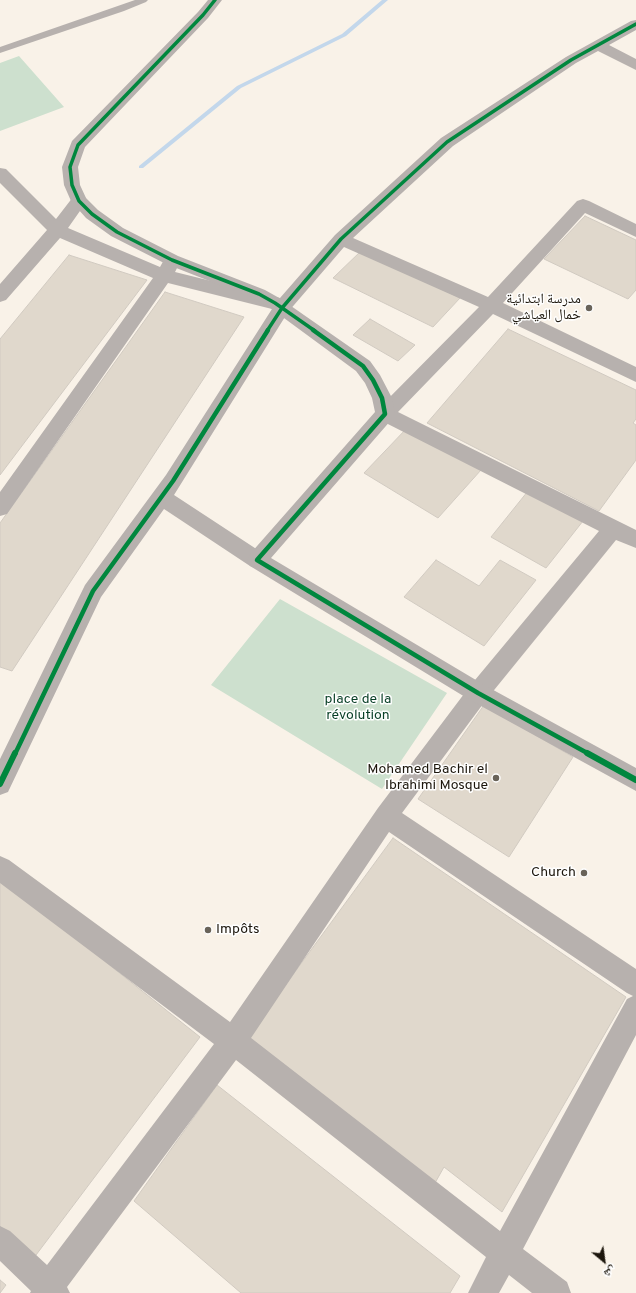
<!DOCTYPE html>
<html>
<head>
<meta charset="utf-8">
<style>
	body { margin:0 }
	#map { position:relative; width:636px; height:1293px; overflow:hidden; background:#f9f2e8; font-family:Overpass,"Noto Naskh Arabic",sans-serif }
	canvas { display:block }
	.north { position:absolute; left:584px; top:1241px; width:40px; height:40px; -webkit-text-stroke:3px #fff; paint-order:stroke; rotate:151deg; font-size:11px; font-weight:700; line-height:16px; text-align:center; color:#1c160c }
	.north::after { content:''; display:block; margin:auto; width:14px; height:18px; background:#1c160c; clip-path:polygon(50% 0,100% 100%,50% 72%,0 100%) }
</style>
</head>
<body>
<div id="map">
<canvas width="636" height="1293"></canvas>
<div class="north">ش</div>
</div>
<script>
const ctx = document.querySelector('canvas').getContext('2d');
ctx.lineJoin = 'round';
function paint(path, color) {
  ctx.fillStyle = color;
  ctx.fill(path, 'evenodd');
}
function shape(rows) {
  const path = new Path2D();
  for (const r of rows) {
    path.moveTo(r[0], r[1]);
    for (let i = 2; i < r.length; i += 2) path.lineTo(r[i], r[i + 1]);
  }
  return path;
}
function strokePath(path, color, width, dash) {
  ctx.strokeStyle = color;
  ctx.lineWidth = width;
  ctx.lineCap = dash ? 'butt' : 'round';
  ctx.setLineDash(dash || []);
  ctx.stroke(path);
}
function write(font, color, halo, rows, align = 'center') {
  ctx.font = font + ' Overpass,"Noto Naskh Arabic",sans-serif';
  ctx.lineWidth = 3;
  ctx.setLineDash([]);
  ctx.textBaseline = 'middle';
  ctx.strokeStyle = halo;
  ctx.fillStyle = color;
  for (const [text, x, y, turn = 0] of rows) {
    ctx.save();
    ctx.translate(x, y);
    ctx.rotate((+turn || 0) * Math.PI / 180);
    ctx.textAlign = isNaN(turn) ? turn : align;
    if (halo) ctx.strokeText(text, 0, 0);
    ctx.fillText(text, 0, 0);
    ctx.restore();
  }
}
paint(shape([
	[19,56,64,107,0,131,0,63],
	[280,599,447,693,382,789,211,685]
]), '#cde0ce');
paint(shape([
	[382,0,388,0,346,36,241,88,143,168,139,168,139,166,237,86,342,34,382,0]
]), '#c3d7eb');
const building = shape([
	[585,216,636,240,636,290,628,299,544,259,585,216],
	[361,251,460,298,433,327,333,278,361,251],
	[69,255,147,280,0,475,0,339,69,255],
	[165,292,244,317,12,671,0,667,0,523,165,292],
	[370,319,415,345,398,361,353,335,370,319],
	[508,329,636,390,636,419,633,423,636,425,636,460,599,511,427,423,508,329],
	[407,428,481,470,438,518,364,473,407,428],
	[528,491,583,521,546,568,491,537,528,491],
	[436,560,479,586,500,560,536,580,484,646,404,597,436,560],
	[484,705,573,757,509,857,418,799,484,705],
	[393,838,626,997,502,1212,444,1167,435,1183,248,1036,393,838],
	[0,878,200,1037,33,1259,0,1228,0,878],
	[217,1085,460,1276,450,1293,241,1293,134,1201,217,1085],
	[0,1280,6,1285,0,1293,0,1280]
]);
paint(building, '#e0d8cc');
strokePath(building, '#d1cac1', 1);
paint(shape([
	[135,0,148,0,146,2,124,11,0,53,0,47,135,0]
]), '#b7b1ae');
paint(shape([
	[636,20,636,30,609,45,636,59,636,70,598,51,576,63,453,146,353,238,488,297,577,201,583,199,589,201,636,224,636,237,585,213,503,303,636,367,636,382,493,314,398,412,636,530,636,548,616,540,486,700,402,813,636,969,636,1035,523,1249,567,1282,571,1293,532,1293,509,1275,499,1293,468,1293,486,1257,236,1060,67,1287,70,1293,30,1293,31,1291,0,1261,0,1226,10,1231,47,1265,214,1044,0,883,0,856,9,860,230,1022,378,808,470,686,599,531,378,419,375,414,378,409,479,307,344,247,288,312,174,495,264,554,267,560,264,566,257,569,250,566,164,509,101,597,8,792,0,795,0,759,85,585,166,475,272,309,168,283,7,514,0,516,0,492,153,278,60,238,6,300,0,302,0,284,47,230,0,183,0,168,6,169,56,219,73,197,79,196,85,197,87,201,68,228,160,267,165,258,171,256,177,258,180,262,175,272,280,298,335,235,441,138,566,57,631,21,636,20],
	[389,832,627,993,633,996,627,999,500,1231,251,1038,389,832]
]), '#b7b1ae');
paint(shape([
	[208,0,222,0,208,18,85,147,78,167,80,185,86,198,98,210,123,228,178,256,265,290,281,299,370,361,380,375,392,398,395,414,392,419,271,558,486,686,636,768,636,791,470,700,250,566,247,560,250,554,375,412,372,398,365,383,356,371,269,307,253,298,166,264,111,236,86,218,71,201,64,185,62,167,72,141,198,12,208,0]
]), '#b7b1ae');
strokePath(shape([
	[215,0,203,15,78,145,70,167,72,185,79,201,92,214,117,232,172,260,259,294,275,303,315,331],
	[267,331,282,308,341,239,447,142,571,60,636,24]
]), '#00873e', 3.5);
strokePath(shape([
	[313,330,363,366,373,380,382,398,385,414,257,560,478,693,589,754],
	[15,754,93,591,173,481,268,330]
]), '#00873e', 4.5);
strokePath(shape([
	[587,753,636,780],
	[0,784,15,753]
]), '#00873e', 6);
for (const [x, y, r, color] of [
	[589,308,4,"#696359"],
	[496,778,4,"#696359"],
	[584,873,4,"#696359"],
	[208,930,4,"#696359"]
]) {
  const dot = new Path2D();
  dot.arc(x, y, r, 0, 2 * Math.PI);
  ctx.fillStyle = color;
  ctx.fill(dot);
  strokePath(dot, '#fff', 1.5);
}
write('14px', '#1c160c', '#fff', [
	["مدرسة ابتدائية",581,300],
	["خمال العياشي",581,316],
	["Mohamed Bachir el",488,770],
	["Ibrahimi Mosque",488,786],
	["Church",576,873],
	["Impôts",216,930,"left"]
], 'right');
write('14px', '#083f26', '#fff', [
	["place de la",358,700],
	["révolution",358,716]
]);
</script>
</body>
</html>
